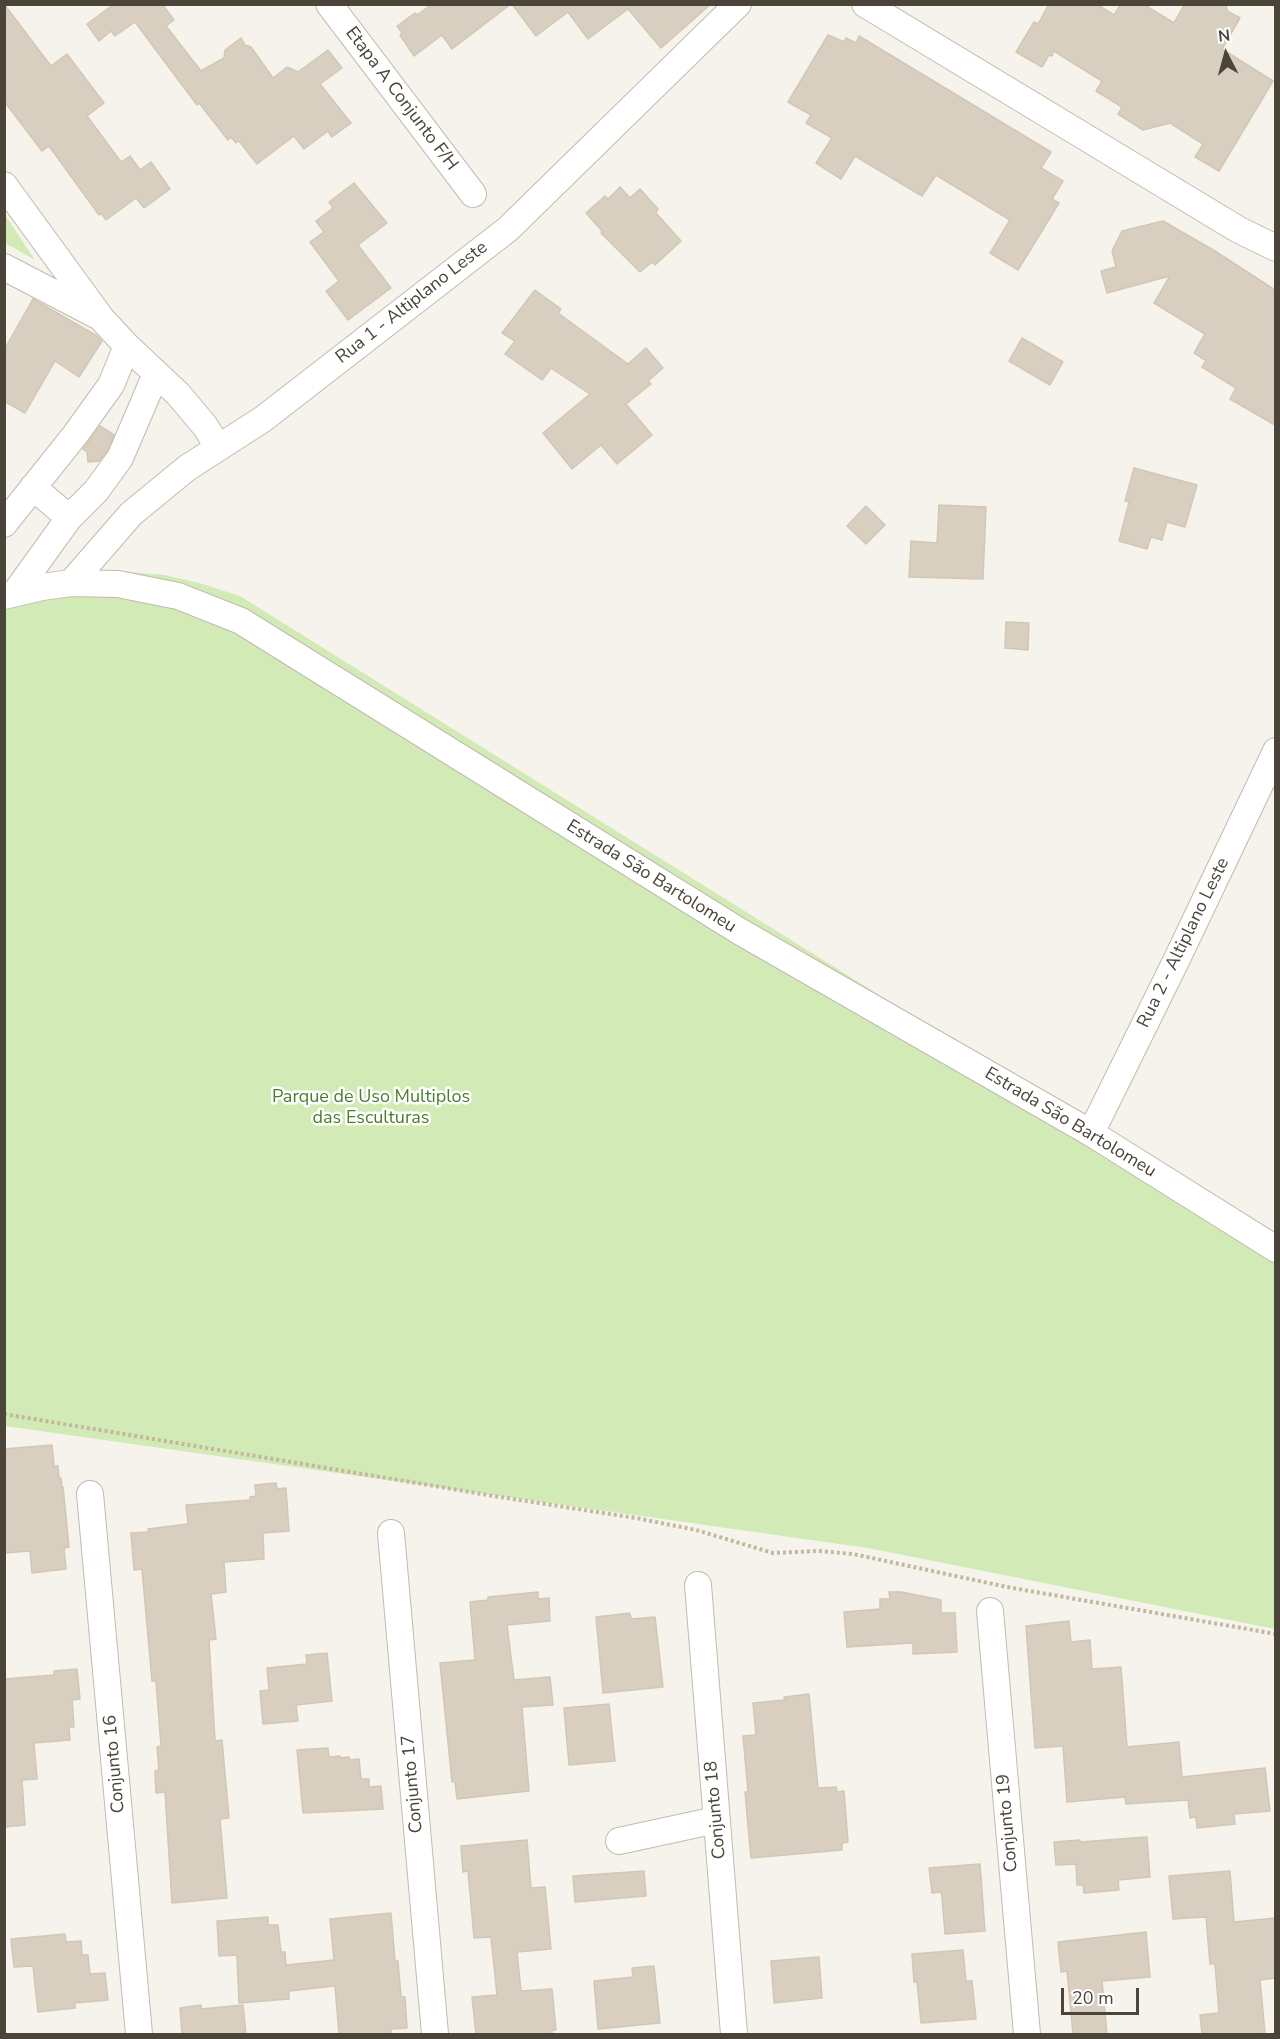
<!DOCTYPE html>
<html>
<head>
<meta charset="utf-8">
<style>
	body { margin:0 }
	#map { position:relative; width:1280px; height:2039px; overflow:hidden; background:#f6f3ec; font-family:"Nunito Sans",sans-serif }
	canvas { display:block }
	.frame { position:absolute; inset:0; border:6px solid #4b4439; pointer-events:none }
	.north { position:absolute; left:1196px; top:24px; width:60px; height:60px; -webkit-text-stroke:4px #fff; paint-order:stroke; rotate:354deg; font-size:16px; font-weight:700; line-height:24px; text-align:center; color:#4b4439 }
	.north::after { content:''; display:block; margin:auto; width:21px; height:27px; background:#4b4439; clip-path:polygon(50% 0,100% 100%,50% 72%,0 100%) }
	.scale { position:absolute; left:1061px; top:1988px; width:78px; height:27px; box-sizing:border-box; border:3px solid #4b4439; border-top:0; padding-left:8px; font-size:18px; line-height:21px; white-space:nowrap; color:#4b4439; -webkit-text-stroke:4px #fff; paint-order:stroke }
</style>
</head>
<body>
<div id="map">
<canvas width="1280" height="2039"></canvas>
<div class="frame"></div>
<div class="north">N</div>
<div class="scale">20 m</div>
</div>
<script>
const ctx = document.querySelector('canvas').getContext('2d');
ctx.lineJoin = 'round';
function paint(path, color) {
  ctx.fillStyle = color;
  ctx.fill(path, 'evenodd');
}
function shape(rows) {
  const path = new Path2D();
  for (const r of rows) {
    path.moveTo(r[0], r[1]);
    for (let i = 2; i < r.length; i += 2) path.lineTo(r[i], r[i + 1]);
  }
  return path;
}
function strokePath(path, color, width, dash) {
  ctx.strokeStyle = color;
  ctx.lineWidth = width;
  ctx.lineCap = dash ? 'butt' : 'round';
  ctx.setLineDash(dash || []);
  ctx.stroke(path);
}
function write(font, color, halo, rows, align = 'center') {
  ctx.font = font + ' "Nunito Sans",sans-serif';
  ctx.lineWidth = 5;
  ctx.setLineDash([]);
  ctx.textBaseline = 'middle';
  ctx.strokeStyle = halo;
  ctx.fillStyle = color;
  for (const [text, x, y, turn = 0] of rows) {
    ctx.save();
    ctx.translate(x, y);
    ctx.rotate((+turn || 0) * Math.PI / 180);
    ctx.textAlign = isNaN(turn) ? turn : align;
    if (halo) ctx.strokeText(text, 0, 0);
    ctx.fillText(text, 0, 0);
    ctx.restore();
  }
}
paint(shape([
	[5,215,35,260,5,243],
	[116,571,165,575,199,583,240,596,1089,1126,1275,1247,1275,1629,868,1548,5,1426,5,590,95,572]
]), '#d2eab5');
const building = shape([
	[4,4,51,66,67,54,104,103,87,116,121,162,130,156,140,170,151,162,170,189,144,208,136,198,106,220,101,213,99,215,49,146,42,151,4,101,4,4],
	[114,4,162,4,174,20,166,26,201,71,224,58,225,50,241,38,245,45,251,47,273,78,287,67,298,72,328,50,342,68,320,84,351,123,332,137,328,131,304,149,294,136,257,164,239,141,236,143,231,137,228,140,199,103,197,105,135,22,115,36,111,31,99,41,87,24,114,4],
	[432,4,511,4,452,49,442,35,414,56,400,35,402,33,397,26,415,13,417,15,432,4],
	[512,4,711,4,661,48,628,9,588,39,568,12,536,36,512,4],
	[1049,4,1096,4,1114,15,1121,4,1143,4,1174,23,1185,4,1226,4,1227,11,1240,18,1222,49,1273,81,1219,171,1195,157,1203,144,1170,123,1143,130,1118,114,1122,107,1096,91,1102,81,1073,63,1054,51,1052,56,1049,55,1042,67,1016,52,1034,22,1038,24,1049,4],
	[828,35,844,42,846,38,856,43,859,36,1051,152,1041,168,1063,181,1052,199,1059,203,1018,270,990,253,1010,220,936,175,922,196,855,156,841,179,816,163,832,138,806,123,811,115,788,102,828,35],
	[354,183,387,223,358,245,391,288,348,320,326,291,339,281,310,242,324,232,316,221,333,208,329,202,354,183],
	[620,187,630,198,640,189,658,209,656,213,681,241,655,265,652,262,640,272,601,233,602,231,586,213,605,196,608,199,620,187],
	[1163,221,1215,251,1275,290,1275,425,1230,399,1236,388,1202,367,1206,361,1194,353,1205,334,1154,303,1170,276,1107,293,1101,271,1116,267,1112,251,1122,231,1163,221],
	[535,290,561,309,558,313,628,364,646,348,663,368,648,381,651,384,626,404,652,435,617,464,601,445,572,469,543,433,590,394,551,368,542,380,505,354,515,341,502,333,535,290],
	[33,299,97,336,102,341,79,377,55,361,25,413,4,401,4,350,33,299],
	[1022,338,1063,362,1050,385,1009,361,1022,338],
	[100,426,114,435,107,451,99,461,88,462,87,452,83,449,100,426],
	[1134,468,1197,485,1185,527,1167,522,1162,540,1151,537,1147,549,1119,541,1129,502,1125,501,1134,468],
	[939,505,986,507,983,579,909,577,911,541,937,543,939,505],
	[866,506,885,525,866,544,847,526,866,506],
	[1006,622,1029,623,1028,650,1005,648,1006,622],
	[52,1445,54,1466,58,1466,59,1479,61,1478,62,1488,63,1487,69,1547,64,1548,66,1569,32,1573,30,1551,4,1553,4,1449,52,1445],
	[276,1483,277,1489,286,1488,289,1531,263,1533,264,1559,224,1562,226,1592,211,1594,216,1639,209,1640,215,1741,222,1740,229,1818,220,1819,227,1898,172,1903,165,1792,156,1793,155,1771,159,1770,157,1747,161,1746,156,1681,152,1681,142,1569,134,1570,131,1533,149,1532,148,1529,188,1524,186,1505,250,1500,250,1497,256,1496,255,1485,276,1483],
	[538,1592,538,1599,549,1598,550,1621,507,1625,514,1680,550,1677,553,1705,522,1707,529,1791,457,1799,455,1782,452,1782,440,1663,475,1660,470,1602,488,1600,488,1597,538,1592],
	[889,1592,901,1592,937,1599,941,1600,941,1613,955,1613,957,1652,913,1654,913,1643,847,1647,844,1612,880,1609,880,1599,890,1599,889,1592],
	[630,1613,631,1619,655,1617,663,1687,603,1693,596,1617,630,1613],
	[1069,1621,1071,1642,1090,1640,1092,1669,1121,1667,1127,1747,1179,1742,1182,1777,1265,1768,1270,1811,1234,1814,1235,1824,1197,1828,1196,1817,1190,1818,1188,1800,1126,1804,1125,1797,1067,1802,1063,1746,1035,1748,1026,1626,1069,1621],
	[327,1653,332,1701,296,1705,298,1721,263,1724,260,1691,269,1690,267,1668,307,1664,306,1655,327,1653],
	[77,1669,80,1699,72,1700,74,1727,69,1727,70,1740,34,1743,37,1779,22,1780,25,1825,4,1827,4,1679,54,1675,54,1671,77,1669],
	[809,1694,818,1788,836,1787,837,1792,844,1791,848,1842,842,1843,842,1850,751,1858,745,1792,748,1792,743,1736,756,1735,753,1703,785,1700,784,1697,809,1694],
	[609,1704,615,1761,569,1765,564,1708,609,1704],
	[328,1748,329,1757,340,1756,340,1758,349,1757,350,1760,359,1759,361,1779,369,1779,369,1787,381,1786,383,1809,303,1813,297,1750,328,1748],
	[1147,1837,1150,1877,1118,1880,1119,1890,1084,1893,1083,1885,1077,1885,1076,1864,1056,1865,1054,1842,1080,1840,1080,1842,1147,1837],
	[527,1840,531,1888,545,1887,551,1949,517,1952,521,1991,552,1989,556,2030,552,2030,552,2034,476,2034,472,1997,497,1995,491,1937,474,1938,468,1871,463,1872,461,1846,527,1840],
	[980,1864,985,1931,945,1934,942,1897,941,1892,932,1893,929,1868,980,1864],
	[644,1871,646,1896,575,1902,573,1876,644,1871],
	[1230,1871,1234,1922,1275,1918,1275,1978,1260,1980,1265,2033,1262,2034,1202,2034,1200,2015,1219,2013,1215,1964,1210,1964,1206,1917,1173,1919,1169,1876,1230,1871],
	[391,1913,395,1961,398,1961,401,1997,405,1997,407,2028,391,2029,391,2034,339,2034,335,1986,289,1991,289,1999,239,2003,237,1955,219,1956,217,1921,268,1917,268,1925,278,1925,281,1952,285,1952,286,1965,334,1960,330,1919,391,1913],
	[1146,1932,1150,1977,1102,1981,1107,2034,1073,2034,1067,1971,1061,1972,1058,1942,1146,1932],
	[65,1934,66,1942,81,1941,82,1955,88,1955,90,1974,105,1973,108,2000,75,2003,75,2008,38,2012,33,1966,14,1967,11,1939,65,1934],
	[963,1950,966,1981,972,1981,976,2019,921,2023,917,1982,914,1982,912,1954,963,1950],
	[819,1957,822,1998,774,2003,771,1961,819,1957],
	[654,1966,660,2023,598,2029,594,1981,633,1977,632,1968,654,1966],
	[201,2005,201,2009,243,2005,246,2034,182,2034,180,2008,201,2005]
]);
paint(building, '#d8cfc1');
strokePath(building, '#d3c7b4', 1.5);
const minor = shape([
	[329,4,473,194],
	[865,4,1239,230,1276,248],
	[4,185,101,318,127,346,178,394,205,426,218,447],
	[4,267,96,315],
	[33,487,69,518],
	[4,524,75,435,111,385,127,346],
	[71,583,131,514,187,468,263,419,508,229,738,4],
	[15,593,69,518,96,491,120,458,156,374],
	[4,596,42,587,71,583,118,584,178,596,241,621,739,931,1091,1133,1276,1249],
	[1091,1133,1176,961,1276,751],
	[90,1494,139,2034],
	[391,1533,435,2034],
	[698,1585,734,2034],
	[990,1611,1027,2034],
	[619,1841,716,1820]
]);
strokePath(minor, '#c2bbae', 28);
strokePath(shape([
	[4,1414,500,1497,636,1518,696,1530,773,1553,818,1551,853,1554,1007,1587,1276,1634]
]), '#c4b79f', 4, [3, 3]);
strokePath(minor, '#fff', 26);
write('18px', '#4b4439', '#fff', [
	["Etapa A Conjunto F/H",401,99,53],
	["Rua 1 - Altiplano Leste",412,303,-38],
	["Estrada São Bartolomeu",651,877,32],
	["Rua 2 - Altiplano Leste",1184,943,-64],
	["Estrada São Bartolomeu",1070,1123,31],
	["Conjunto 16",115,1764,-95],
	["Conjunto 17",413,1784,-95],
	["Conjunto 18",716,1810,-95],
	["Conjunto 19",1008,1823,-95]
]);
write('18px', '#4a7f2a', '#fff', [
	["Parque de Uso Multiplos",371,1098],
	["das Esculturas",371,1119]
]);
</script>
</body>
</html>
